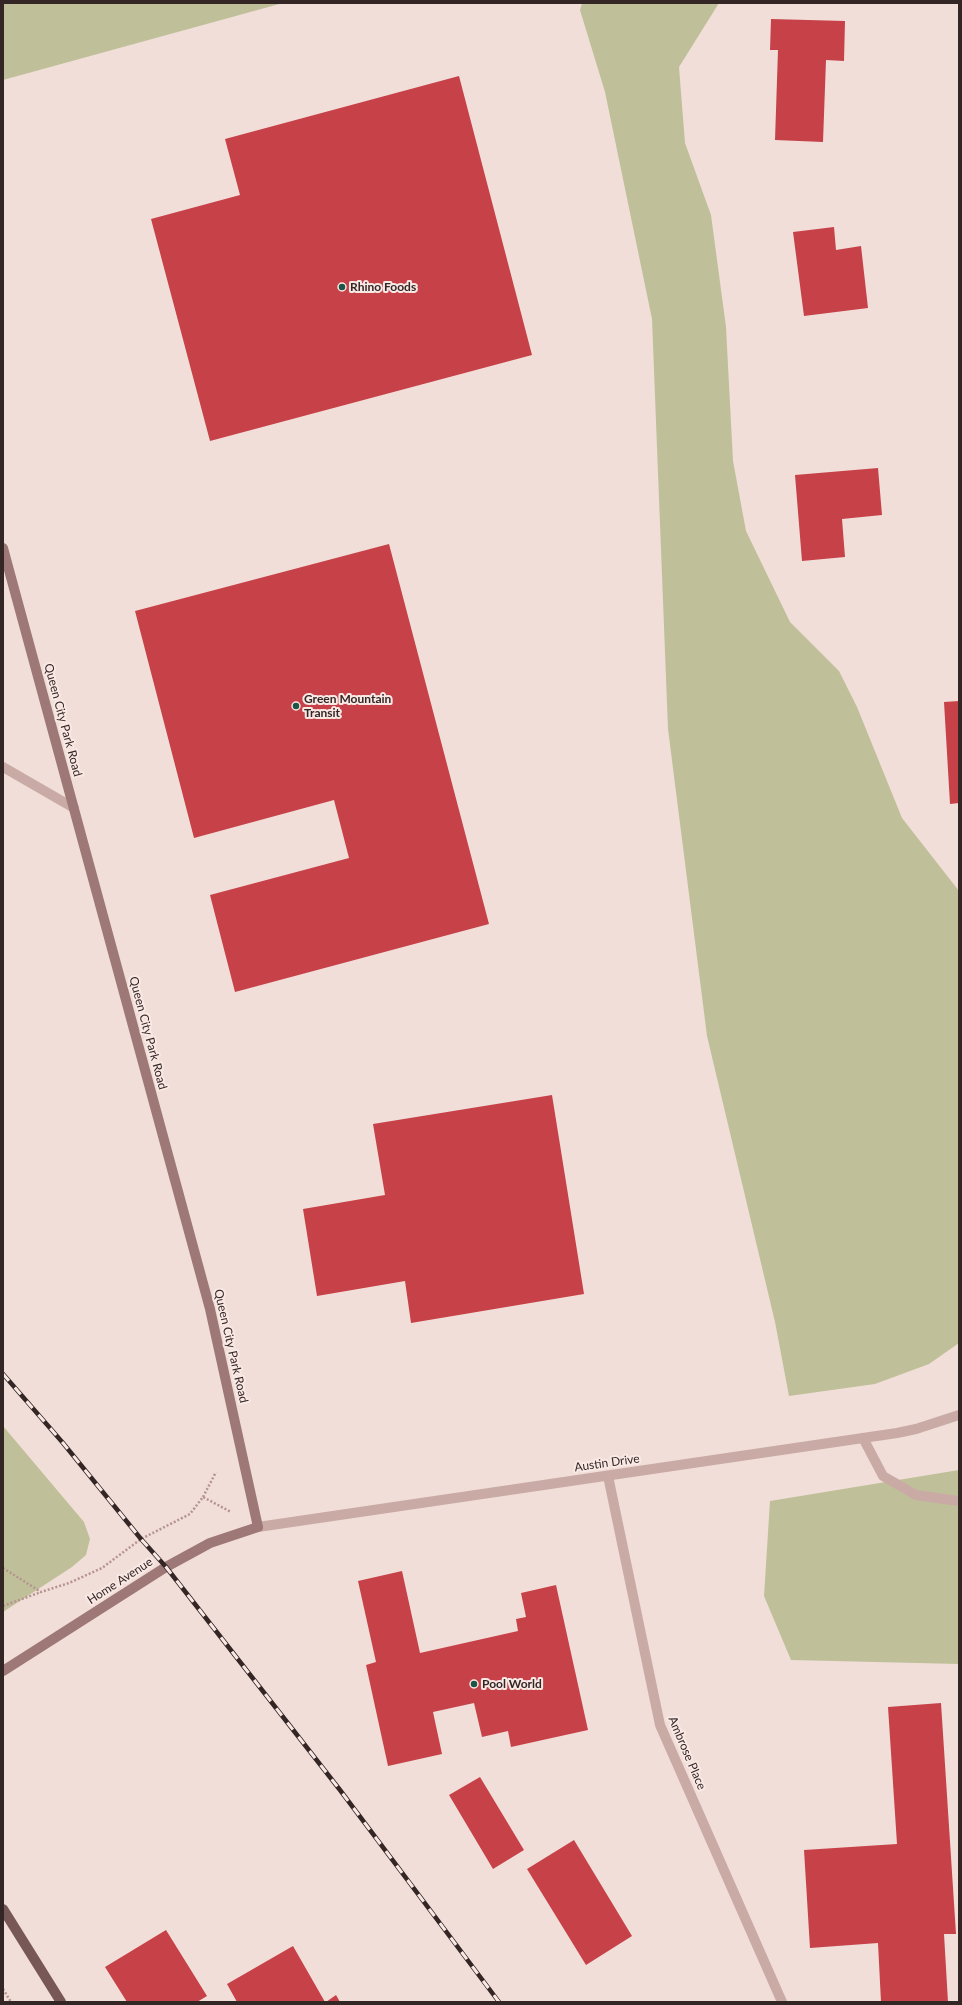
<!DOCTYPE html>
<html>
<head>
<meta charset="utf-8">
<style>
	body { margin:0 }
	#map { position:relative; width:962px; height:2005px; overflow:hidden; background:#f1ded8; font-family:Lato,sans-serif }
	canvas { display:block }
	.frame { position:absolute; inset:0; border:4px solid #352626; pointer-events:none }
</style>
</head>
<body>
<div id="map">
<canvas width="962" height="2005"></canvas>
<div class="frame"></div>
</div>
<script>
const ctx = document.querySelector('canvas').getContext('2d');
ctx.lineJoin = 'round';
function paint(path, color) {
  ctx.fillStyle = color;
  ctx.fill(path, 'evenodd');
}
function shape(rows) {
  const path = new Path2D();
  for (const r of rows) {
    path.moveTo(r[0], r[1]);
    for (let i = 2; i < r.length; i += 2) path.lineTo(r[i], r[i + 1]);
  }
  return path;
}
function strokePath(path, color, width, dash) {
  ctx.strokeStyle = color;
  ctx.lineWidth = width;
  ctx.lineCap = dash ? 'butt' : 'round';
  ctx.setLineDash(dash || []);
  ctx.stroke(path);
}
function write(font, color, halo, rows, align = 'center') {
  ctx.font = font + ' Lato,sans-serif';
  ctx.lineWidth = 4;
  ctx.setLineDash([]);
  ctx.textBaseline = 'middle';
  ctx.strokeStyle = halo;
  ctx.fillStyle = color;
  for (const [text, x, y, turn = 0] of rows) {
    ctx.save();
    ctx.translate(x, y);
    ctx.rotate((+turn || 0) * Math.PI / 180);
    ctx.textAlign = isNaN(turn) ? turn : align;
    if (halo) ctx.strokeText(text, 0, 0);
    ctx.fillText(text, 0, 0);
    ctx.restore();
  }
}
paint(shape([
	[3,3,283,3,3,80],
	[582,3,719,3,679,67,685,143,711,215,726,327,733,461,746,531,790,622,839,671,857,707,902,818,959,891,959,1343,929,1364,875,1384,789,1396,775,1322,707,1036,668,729,652,319,605,92,580,10],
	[3,1426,84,1522,90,1539,86,1555,72,1567,3,1612],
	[959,1470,959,1664,791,1660,764,1596,770,1501]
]), '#bfc099');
paint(shape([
	[771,19,845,21,844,61,826,60,823,142,775,140,778,50,770,50],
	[459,76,532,355,210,441,151,219,240,195,225,139],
	[834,227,836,250,861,246,868,308,804,316,793,232],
	[878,468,882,515,842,519,845,557,802,561,795,475],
	[389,544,489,924,235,992,210,895,349,858,334,800,194,838,135,611],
	[959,701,959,803,950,804,944,702],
	[552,1095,584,1294,411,1323,405,1281,317,1296,303,1209,385,1195,373,1124],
	[402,1571,420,1653,518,1631,516,1619,526,1617,521,1593,556,1585,588,1730,511,1747,508,1731,482,1737,474,1703,433,1712,442,1754,388,1766,366,1665,376,1662,358,1581],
	[941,1703,956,1934,944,1934,948,2002,881,2002,878,1943,810,1948,804,1850,897,1844,888,1707],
	[480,1777,524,1850,493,1869,449,1795],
	[574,1840,632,1936,586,1965,527,1869],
	[166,1930,207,1996,197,2002,127,2002,105,1967],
	[293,1946,325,2002,237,2002,227,1984],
	[336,1995,340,2002,326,2002]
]), '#c74149');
strokePath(shape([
	[203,1497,216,1472],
	[3,1568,41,1592,69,1583,102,1568,141,1539,190,1514,203,1497,231,1512],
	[3,1606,41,1592],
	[3,1989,11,2002]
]), '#b5948f', 2.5, [2, 2]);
strokePath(shape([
	[3,767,74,808],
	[863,1438,883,1476,916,1495,959,1501],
	[608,1476,660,1725,782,2002]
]), '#c9aaa4', 10);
strokePath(shape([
	[258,1527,897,1433,916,1429,959,1415]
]), '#c9aaa4', 10);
strokePath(shape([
	[3,548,210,1309,258,1527,210,1543,166,1567,3,1671]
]), '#9d7876', 10);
strokePath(shape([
	[3,1909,61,2002]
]), '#775857', 10);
const rail = shape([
	[3,1374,63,1443,141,1539,166,1567,340,1790,499,2002]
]);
strokePath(rail, '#352626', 4.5);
strokePath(rail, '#f9e9e5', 3, [9]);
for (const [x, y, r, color] of [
	[342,287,4,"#1b5648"],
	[296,706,4,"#1b5648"],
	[474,1684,4,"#1b5648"]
]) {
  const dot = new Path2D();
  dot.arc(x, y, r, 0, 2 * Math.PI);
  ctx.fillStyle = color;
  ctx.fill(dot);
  strokePath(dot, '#f9e9e5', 1.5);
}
write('bold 12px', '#352626', '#f9e9e5', [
	["Rhino Foods",350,287],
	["Green Mountain",304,699],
	["Transit",304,713],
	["Pool World",482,1684]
], 'left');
write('12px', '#352626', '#f9e9e5', [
	["Queen City Park Road",63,720,75],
	["Queen City Park Road",148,1033,75],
	["Queen City Park Road",231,1346,77],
	["Austin Drive",607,1463,-8],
	["Home Avenue",120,1581,-33],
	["Ambrose Place",687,1753,67]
]);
</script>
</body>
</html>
